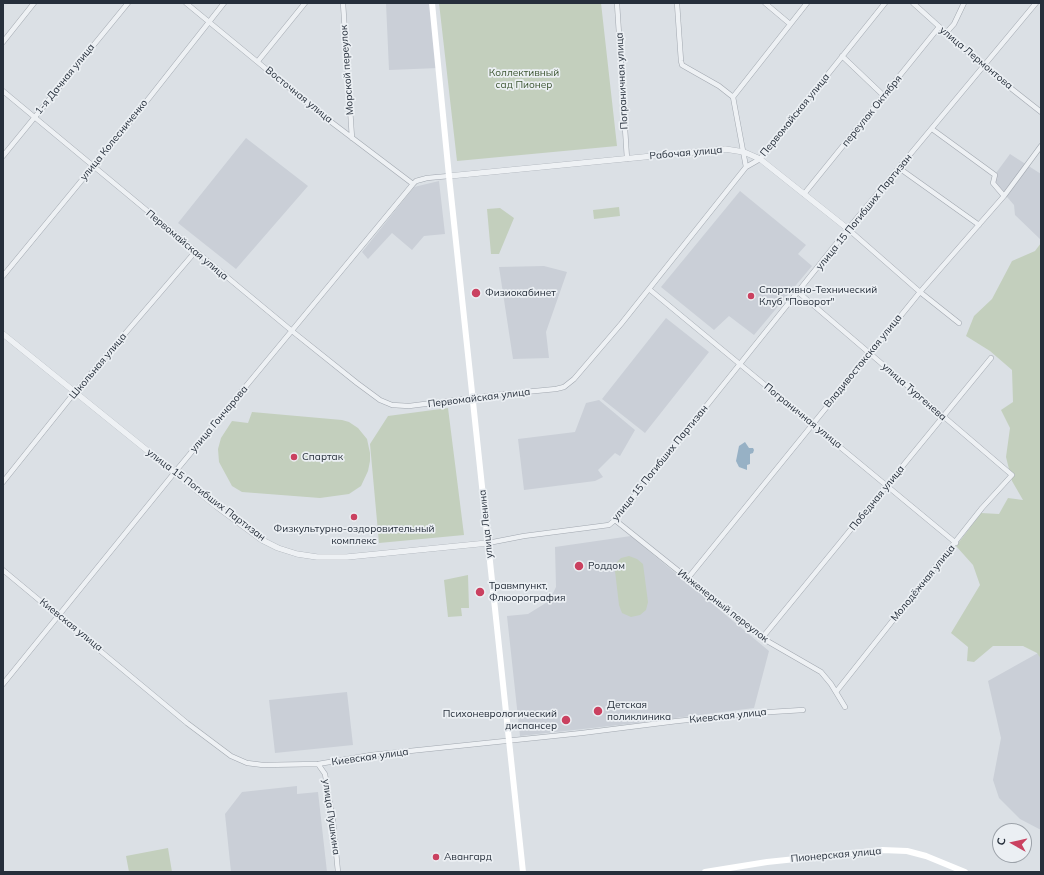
<!DOCTYPE html>
<html>
<head>
<meta charset="utf-8">
<style>
	body { margin:0 }
	#map { position:relative; width:1044px; height:875px; overflow:hidden; background:#dbe0e5; font-family:Mulish,sans-serif }
	canvas { display:block }
	.frame { position:absolute; inset:0; border:4px solid #262f3b; pointer-events:none }
	.north { position:absolute; left:992px; top:823px; width:40px; height:40px; box-sizing:border-box; background:#ebeff3; border:1px solid #9ca2a9; border-radius:50%; rotate:278deg; font-size:11px; font-weight:700; line-height:16px; text-align:center; color:#262f3b }
	.north::after { content:''; display:block; margin:auto; width:14px; height:18px; background:#ca4160; clip-path:polygon(50% 0,100% 100%,50% 72%,0 100%) }
</style>
</head>
<body>
<div id="map">
<canvas width="1044" height="875"></canvas>
<div class="frame"></div>
<div class="north">С</div>
</div>
<script>
const ctx = document.querySelector('canvas').getContext('2d');
ctx.lineJoin = 'round';
function paint(path, color) {
  ctx.fillStyle = color;
  ctx.fill(path, 'evenodd');
}
function shape(rows) {
  const path = new Path2D();
  for (const r of rows) {
    path.moveTo(r[0], r[1]);
    for (let i = 2; i < r.length; i += 2) path.lineTo(r[i], r[i + 1]);
  }
  return path;
}
function strokePath(path, color, width, dash) {
  ctx.strokeStyle = color;
  ctx.lineWidth = width;
  ctx.lineCap = dash ? 'butt' : 'round';
  ctx.setLineDash(dash || []);
  ctx.stroke(path);
}
function write(font, color, halo, rows, align = 'center') {
  ctx.font = font + ' Mulish,sans-serif';
  ctx.lineWidth = 3.5;
  ctx.setLineDash([]);
  ctx.textBaseline = 'middle';
  ctx.strokeStyle = halo;
  ctx.fillStyle = color;
  for (const [text, x, y, turn = 0] of rows) {
    ctx.save();
    ctx.translate(x, y);
    ctx.rotate((+turn || 0) * Math.PI / 180);
    ctx.textAlign = isNaN(turn) ? turn : align;
    if (halo) ctx.strokeText(text, 0, 0);
    ctx.fillText(text, 0, 0);
    ctx.restore();
  }
}
paint(shape([
	[386,3,430,3,438,68,389,70],
	[246,138,308,186,236,269,178,223],
	[1010,154,1041,174,1041,240,1015,215,1014,205,995,183,996,173],
	[439,181,445,234,424,236,412,250,392,233,368,259,362,252,414,187],
	[740,191,806,245,798,254,812,266,754,335,729,316,714,330,661,287],
	[544,266,567,272,546,332,549,358,513,359,499,267],
	[666,318,709,352,645,433,602,399],
	[599,400,635,430,620,456,615,453,598,470,603,477,595,481,524,490,518,439,575,432,586,403],
	[631,536,769,651,754,708,628,724,520,736,507,616,528,614,549,601,556,587,555,547],
	[1038,653,1041,659,1041,830,1020,819,999,798,993,780,1001,738,988,681],
	[347,692,353,745,275,753,269,700],
	[297,786,297,794,318,792,327,872,231,872,225,814,242,792]
]), '#cacfd7');
paint(shape([
	[439,3,601,3,617,146,457,161],
	[619,207,620,216,594,219,593,210],
	[500,208,514,218,499,254,491,254,487,209],
	[1041,243,1041,659,1037,653,1023,646,993,646,974,662,967,661,968,647,951,633,980,585,973,565,956,546,981,513,999,514,1008,498,1023,500,1012,481,1006,457,1010,428,1001,410,1013,402,1012,370,990,351,966,336,974,316,992,299,1012,261,1035,251],
	[448,408,464,535,379,543,370,444,388,416],
	[252,412,342,420,349,422,358,428,367,439,370,453,370,461,368,471,361,486,349,494,320,498,242,492,232,486,219,462,218,449,221,438,232,421,248,423],
	[629,556,637,559,643,564,648,602,646,610,640,615,631,617,622,613,619,605,615,571,616,563,621,558],
	[468,575,469,608,461,608,462,616,448,617,444,580],
	[168,848,172,872,129,872,126,856]
]), '#c3cfbd');
paint(shape([
	[745,442,749,448,753,448,754,450,753,453,750,454,750,464,747,465,747,470,739,467,736,461,739,446]
]), '#97b1c5');
const minor = shape([
	[186,3,322,115,413,184],
	[343,3,352,138],
	[617,3,627,159],
	[677,3,681,61,682,65,719,86,733,97],
	[765,3,790,24],
	[913,3,984,67,1041,112],
	[946,33,954,24,964,3],
	[3,42,34,3],
	[842,56,884,96],
	[258,61,305,3],
	[3,91,292,331,357,383,380,400,392,405,409,406,504,394,556,389,564,387,574,379,621,324,746,167,760,159,885,3],
	[733,97,807,3],
	[733,97,746,167],
	[932,129,995,175,993,183,1004,196],
	[3,156,128,3],
	[899,168,979,225],
	[804,194,939,27],
	[848,229,920,292,959,323],
	[3,276,142,107,224,3],
	[649,289,956,543],
	[798,292,1012,475,982,508,836,692],
	[3,482,75,392,195,252],
	[615,520,762,638,821,672,831,684,845,707],
	[488,543,524,536,609,525,615,520,848,229,1036,3],
	[3,570,187,723,231,756,247,763,263,765,318,764,371,755,582,733,677,721,770,712,803,710],
	[688,578,920,292,1004,196,1041,146],
	[762,638,991,358],
	[3,684,175,472,413,184,416,181,427,178,449,176],
	[318,764,325,774,333,821,338,872]
]);
const tertiary = shape([
	[449,176,725,149,744,152,760,159,848,229],
	[3,334,216,506,262,540,278,548,297,554,317,557,347,557,488,543]
]);
strokePath(minor, '#a1a7af', 5.5);
strokePath(tertiary, '#a1a7af', 6);
strokePath(minor, '#eef1f4', 4.5);
strokePath(tertiary, '#eef1f4', 5.5);
strokePath(shape([
	[432,3,449,176,523,872],
	[705,872,767,862,882,850,907,851,926,856,965,872]
]), '#fff', 6);
for (const [x, y, r, color] of [
	[476,293,5,"#ca4160"],
	[751,296,4,"#ca4160"],
	[294,457,4,"#ca4160"],
	[354,517,4,"#ca4160"],
	[579,566,5,"#ca4160"],
	[480,592,5,"#ca4160"],
	[598,711,5,"#ca4160"],
	[566,720,5,"#ca4160"],
	[436,857,4,"#ca4160"]
]) {
  const dot = new Path2D();
  dot.arc(x, y, r, 0, 2 * Math.PI);
  ctx.fillStyle = color;
  ctx.fill(dot);
  strokePath(dot, '#ebeff3', 1.5);
}
write('10px', '#262f3b', '#ebeff3', [
	["улица Лермонтова",976,58,40],
	["Морской переулок",347,70,-94],
	["1-я Дачная улица",65,79,-51],
	["Пограничная улица",622,81,-93],
	["Восточная улица",299,95,39],
	["переулок Октября",872,111,-51],
	["Первомайская улица",795,115,-51],
	["улица Колесниченко",114,140,-51],
	["Рабочая улица",686,153,-5],
	["улица 15 Погибших Партизан",864,212,-51],
	["Первомайская улица",187,245,40],
	["Владивостокская улица",863,361,-51],
	["Школьная улица",98,366,-50],
	["улица Тургенева",914,392,41],
	["Первомайская улица",479,398,-7],
	["Пограничная улица",803,416,39],
	["улица Гончарова",219,419,-50],
	["улица 15 Погибших Партизан",660,463,-51],
	["улица 15 Погибших Партизан",206,495,37],
	["Победная улица",877,498,-51],
	["улица Ленина",486,524,-96],
	["Молодёжная улица",923,583,-51],
	["Инженерный переулок",723,606,38],
	["Киевская улица",71,625,39],
	["Киевская улица",728,716,-6],
	["Киевская улица",370,757,-8],
	["улица Пушкина",331,817,82],
	["Пионерская улица",836,855,-5]
]);
write('10px', '#3d5633', '#ebeff3', [
	["Коллективный",524,73],
	["сад Пионер",524,85]
]);
write('10px', '#262f3b', '#ebeff3', [
	["Спортивно-Технический",759,290],
	["Клуб \"Поворот\"",759,302],
	["Физиокабинет",485,293],
	["Спартак",302,457],
	["Физкультурно-оздоровительный",354,529,"center"],
	["комплекс",354,541,"center"],
	["Роддом",588,566],
	["Травмпункт,",489,586],
	["Флюорография",489,598],
	["Детская",607,705],
	["поликлиника",607,717],
	["Психоневрологический",557,714,"right"],
	["диспансер",557,726,"right"],
	["Авангард",444,857]
], 'left');
</script>
</body>
</html>
